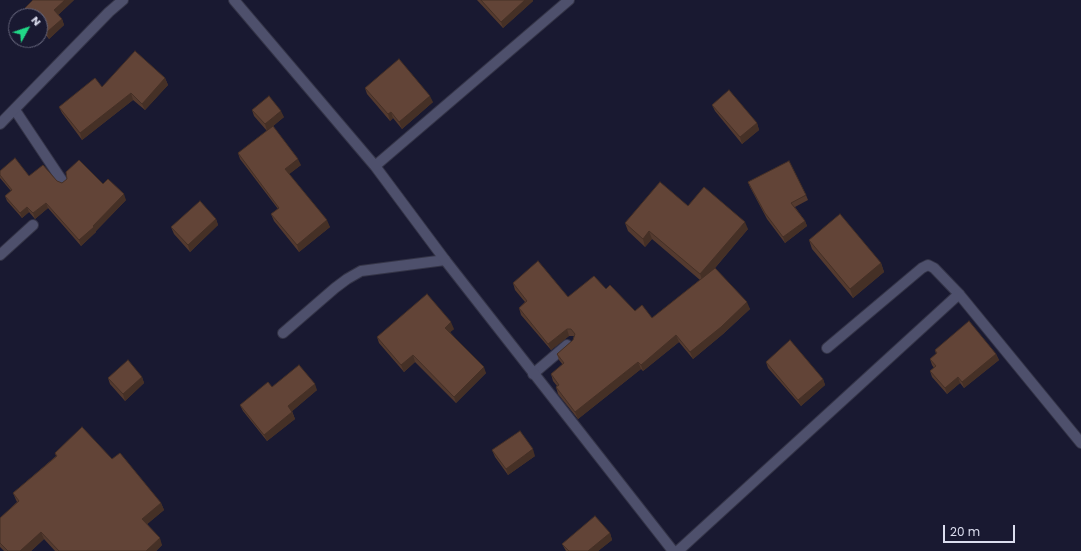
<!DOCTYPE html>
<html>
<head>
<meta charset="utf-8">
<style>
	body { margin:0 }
	#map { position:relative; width:1081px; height:551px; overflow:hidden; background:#191931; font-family:Poppins,sans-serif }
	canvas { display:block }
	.north { position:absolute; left:8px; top:8px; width:40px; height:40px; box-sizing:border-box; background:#191931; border:1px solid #67677d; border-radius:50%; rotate:50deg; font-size:11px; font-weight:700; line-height:16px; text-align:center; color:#dbddee }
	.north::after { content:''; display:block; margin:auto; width:14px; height:18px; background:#21d887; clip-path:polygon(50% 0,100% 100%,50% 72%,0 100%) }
	.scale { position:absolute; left:943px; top:525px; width:72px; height:18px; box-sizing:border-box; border:2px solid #dbddee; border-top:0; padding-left:5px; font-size:12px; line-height:14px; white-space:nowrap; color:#dbddee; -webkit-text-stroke:3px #191931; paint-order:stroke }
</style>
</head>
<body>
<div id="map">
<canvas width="1081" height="551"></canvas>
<div class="north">N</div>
<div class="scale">20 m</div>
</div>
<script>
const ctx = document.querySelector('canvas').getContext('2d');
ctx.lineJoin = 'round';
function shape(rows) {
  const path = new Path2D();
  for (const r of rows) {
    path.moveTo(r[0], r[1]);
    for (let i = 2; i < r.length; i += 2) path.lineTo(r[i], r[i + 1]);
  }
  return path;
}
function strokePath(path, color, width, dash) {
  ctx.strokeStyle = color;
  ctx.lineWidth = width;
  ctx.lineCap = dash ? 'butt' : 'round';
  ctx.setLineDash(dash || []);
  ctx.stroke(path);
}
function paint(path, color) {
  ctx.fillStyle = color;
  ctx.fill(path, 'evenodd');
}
const service = shape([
	[15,110,63,182],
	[0,255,33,225],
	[283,333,335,288,347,279,361,271,445,260],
	[827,348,922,268,928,265,934,268,959,294],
	[533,374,567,345]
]);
const minor = shape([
	[234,0,375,166,445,260,673,551],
	[0,124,109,12,123,0],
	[375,166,569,0],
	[678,551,959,294,1081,443]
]);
strokePath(service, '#343447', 12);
strokePath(minor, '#343447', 12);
strokePath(service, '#4e506c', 10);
strokePath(minor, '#4e506c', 10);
paint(shape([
	[74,0,58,15,62,19,64,25,49,39,40,28,40,16,29,16,27,14,25,8],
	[477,0,533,0,533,1,503,28],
	[165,78,168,85,145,110,133,100,82,140,62,113,59,107,102,87],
	[365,88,433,102,402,129,393,118,390,121,367,94],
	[712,105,757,123,759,130,742,144,715,111],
	[252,110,284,117,267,131,254,116],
	[238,153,301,165,289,174,330,227,299,252,274,221,271,214,278,209,240,159],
	[0,171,62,183,103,184,126,200,96,231,96,232,81,246,48,208,35,219,29,212,22,218,7,201,5,196,11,191,0,178],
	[748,182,806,195,808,200,795,207,805,221,807,226,785,243,767,219,750,187],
	[688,206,748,229,715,268,750,309,723,334,693,359,679,342,643,371,641,369,578,419,558,394,556,387,557,386,553,381,551,374,563,365,559,360,557,354,573,340,574,336,569,336,551,350,521,315,519,308,525,302,515,290,513,283,568,297,606,289,635,311,652,318,700,280,652,239,645,247,628,231,625,223],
	[216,219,218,225,190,252,174,234,171,227],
	[809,240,881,263,884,272,853,298,812,249],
	[454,329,450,332,486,373,456,403,415,362,404,372,379,343,377,337],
	[935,350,996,354,999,360,964,388,960,383,947,394,932,377,930,371,934,368,932,365,930,359,936,354],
	[766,362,823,379,825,385,801,406,768,368],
	[142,377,144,383,125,401,110,384,108,378],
	[272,387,317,390,292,411,295,419,267,441,243,411,240,405],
	[492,450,535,456,508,475,495,457],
	[55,453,112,459,161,503,164,510,147,524,162,545,156,551,55,551,44,539,31,551,4,551,0,547,0,518,17,502,16,500,13,493,56,456],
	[610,533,612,540,598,551,566,551,562,544]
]), '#543a2f');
paint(shape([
	[65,0,74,0,56,17,54,10],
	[525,0,533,0,533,1,503,28,501,22],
	[62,19,64,25,49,39,47,32],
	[165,78,168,85,145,110,142,104],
	[131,93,133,100,82,140,80,133],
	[430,96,433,102,402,129,399,122],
	[281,111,284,117,267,131,265,124],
	[391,112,393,118,390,121,388,114],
	[757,123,759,130,742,144,740,137],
	[298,159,301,165,288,175,285,169],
	[124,194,126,200,96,231,96,232,81,246,79,240],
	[46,203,48,208,35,219,33,213],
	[27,207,29,212,22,218,20,213],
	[216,219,218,225,190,252,188,245],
	[327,220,330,227,299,252,297,245],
	[805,221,807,226,785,243,783,237],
	[745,222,748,229,703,282,700,274],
	[649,231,652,239,645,247,643,239],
	[881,263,884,272,853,298,850,289],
	[747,302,750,309,723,334,693,359,690,352],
	[451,322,454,329,448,334,445,328],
	[567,329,569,336,551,350,548,344],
	[676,335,679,342,643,371,641,365],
	[996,354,999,360,964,388,962,382],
	[413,355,415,362,404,372,401,365],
	[638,362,641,369,578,419,575,412],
	[484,367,486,373,456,403,454,397],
	[142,377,144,383,125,401,123,394],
	[958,377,960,383,947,394,945,388],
	[823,379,825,385,801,406,798,400],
	[315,384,317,390,290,413,288,406],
	[292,412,295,419,267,441,264,435],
	[533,449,535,456,508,475,506,469],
	[161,503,164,510,145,526,142,519],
	[41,532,44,539,31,551,20,551],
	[610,533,612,540,598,551,588,551],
	[160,538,162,545,156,551,146,551]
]), '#453026');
const building = shape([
	[33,0,65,0,54,10,62,19,47,32,40,25,40,16,32,16,25,8,33,0],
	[481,0,525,0,501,22,481,0],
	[135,51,165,78,142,104,131,93,80,133,59,107,95,78,102,87,135,51],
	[399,59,430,96,399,122,391,112,388,114,365,88,399,59],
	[729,90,757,123,740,137,712,105,729,90],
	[269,96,281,111,265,124,252,110,269,96],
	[273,126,298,159,285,169,327,220,297,245,271,214,279,208,238,153,273,126],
	[15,158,29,176,43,165,57,181,62,183,67,179,66,172,79,160,103,184,108,179,124,194,93,226,94,227,79,240,46,203,33,213,27,207,20,213,5,196,12,190,0,175,0,171,15,158],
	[789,161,806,195,791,203,805,221,783,237,765,213,748,182,789,161],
	[660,182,688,206,704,187,745,222,700,274,649,231,643,239,625,223,660,182],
	[200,201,216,219,188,245,171,227,200,201],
	[840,214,881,263,850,289,809,240,840,214],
	[538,261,568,297,594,276,606,289,610,285,635,311,642,305,652,318,715,268,747,302,721,327,690,352,676,335,641,365,638,362,575,412,556,387,559,385,551,374,564,363,557,354,573,340,575,334,571,329,567,329,548,344,519,308,527,301,513,283,538,261],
	[427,294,451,322,445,328,484,367,454,397,413,355,401,365,377,337,427,294],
	[969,321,996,354,962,382,958,377,945,388,930,371,936,366,930,359,937,353,935,350,969,321],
	[790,340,823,379,798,400,766,362,790,340],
	[128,360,142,377,123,394,108,378,128,360],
	[299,365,315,384,288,406,292,412,264,435,240,405,268,382,272,387,299,365],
	[82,427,112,459,120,453,161,503,142,519,160,538,146,551,59,551,41,532,20,551,8,551,0,543,0,518,19,501,13,493,57,456,55,453,82,427],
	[520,431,533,449,506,469,492,450,520,431],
	[595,516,610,533,588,551,569,551,562,544,595,516]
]);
paint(building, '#624437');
strokePath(building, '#453026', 1);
</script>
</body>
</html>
